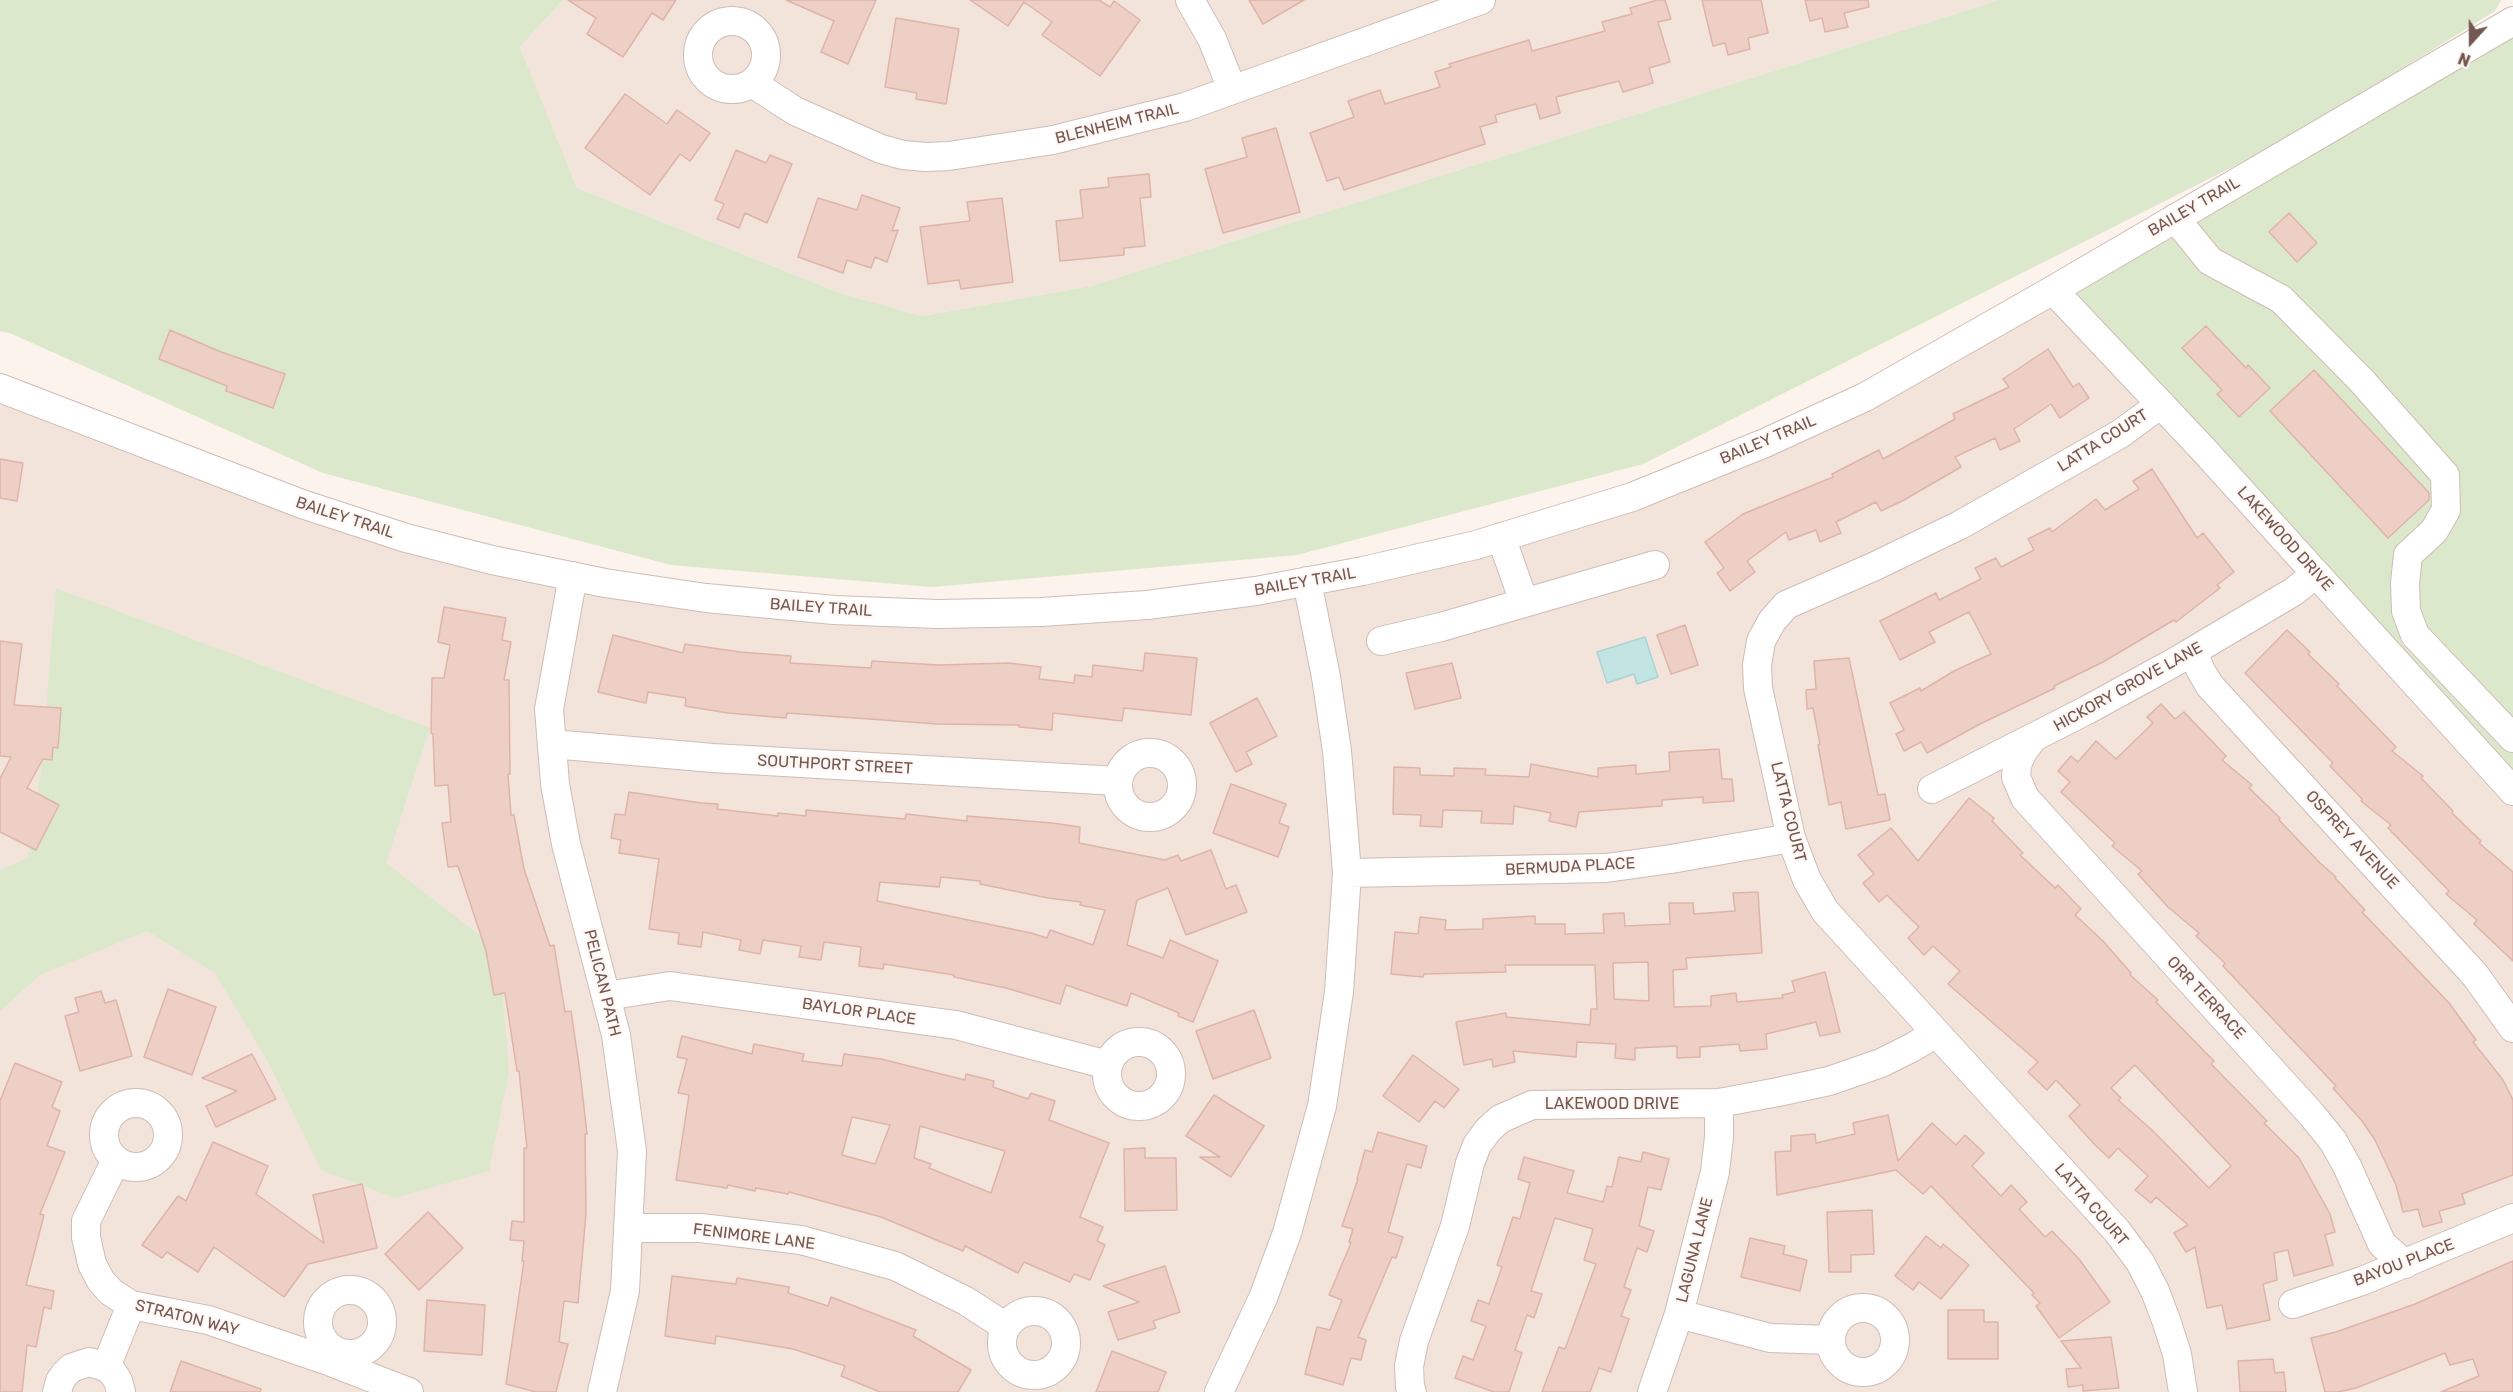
<!DOCTYPE html>
<html>
<head>
<meta charset="utf-8">
<style>
	body { margin:0 }
	#map { position:relative; width:2513px; height:1392px; overflow:hidden; background:#fbf3ec; font-family:Rubik,sans-serif }
	canvas { display:block }
	.north { position:absolute; left:2441px; top:12px; width:60px; height:60px; -webkit-text-stroke:4px #fef7f3; paint-order:stroke; rotate:201deg; font-size:16px; font-weight:700; line-height:24px; text-align:center; color:#755751 }
	.north::after { content:''; display:block; margin:auto; width:21px; height:27px; background:#755751; clip-path:polygon(50% 0,100% 100%,50% 72%,0 100%) }
</style>
</head>
<body>
<div id="map">
<canvas width="2513" height="1392"></canvas>
<div class="north">N</div>
</div>
<script>
const ctx = document.querySelector('canvas').getContext('2d');
ctx.lineJoin = 'round';
function paint(path, color) {
  ctx.fillStyle = color;
  ctx.fill(path, 'evenodd');
}
function shape(rows) {
  const path = new Path2D();
  for (const r of rows) {
    if (r.length === 3) {
      path.moveTo(r[0] + r[2], r[1]);
      path.arc(r[0], r[1], r[2], 0, 2 * Math.PI);
      continue;
    }
    path.moveTo(r[0], r[1]);
    for (let i = 2; i < r.length; i += 2) path.lineTo(r[i], r[i + 1]);
  }
  return path;
}
function strokePath(path, color, width, dash) {
  ctx.strokeStyle = color;
  ctx.lineWidth = width;
  ctx.lineCap = dash ? 'butt' : 'round';
  ctx.setLineDash(dash || []);
  ctx.stroke(path);
}
function write(font, color, halo, rows, align = 'center') {
  ctx.font = font + ' Rubik,sans-serif';
  ctx.lineWidth = 4.5;
  ctx.setLineDash([]);
  ctx.textBaseline = 'middle';
  ctx.strokeStyle = halo;
  ctx.fillStyle = color;
  for (const [text, x, y, turn = 0] of rows) {
    ctx.save();
    ctx.translate(x, y);
    ctx.rotate((+turn || 0) * Math.PI / 180);
    ctx.textAlign = isNaN(turn) ? turn : align;
    if (halo) ctx.strokeText(text, 0, 0);
    ctx.fillText(text, 0, 0);
    ctx.restore();
  }
}
paint(shape([
	[563,0,1999,0,1091,286,922,316,843,294,577,188,520,47],
	[2062,298,2513,794,2513,1392,1231,1392,1344,1044,1321,592,1477,557],
	[0,401,174,469,704,610,1298,596,1325,754,1335,874,1321,1041,1296,1163,1252,1294,1206,1392,0,1392]
]), '#f2e4db');
paint(shape([
	[0,0,563,0,520,47,577,188,843,294,922,316,1091,286,1999,0,2501,0,2495,11,2288,139,1643,464,1297,555,931,587,671,565,323,473,12,334,0,331],
	[2513,35,2513,794,2062,298],
	[56,588,430,728,386,863,499,950,509,1072,489,1171,395,1198,321,1170,267,1060,215,973,147,931,40,975,0,1011,0,870,28,858,42,762]
]), '#dce8cb');
const water = shape([
	[1645,637,1658,677,1637,684,1634,674,1607,683,1597,652,1645,637]
]);
paint(water, '#c2e4e3');
strokePath(water, '#a9d4d4', 1.5);
const building = shape([
	[568,0,676,0,663,20,652,13,623,57,587,34,596,18,568,0],
	[786,0,876,0,848,64,821,52,834,21,786,0],
	[970,0,1099,0,1110,7,1114,1,1140,20,1100,76,1042,35,1052,22,1024,2,1008,26,970,0],
	[1249,0,1304,0,1263,24,1249,0],
	[1657,0,1665,0,1671,19,1658,22,1670,62,1649,68,1653,83,1623,92,1619,81,1556,97,1560,113,1540,119,1536,104,1495,115,1497,122,1480,127,1485,144,1344,190,1339,177,1327,181,1310,133,1354,117,1348,101,1380,90,1385,104,1440,87,1435,72,1451,67,1449,64,1529,40,1532,51,1605,31,1602,22,1632,14,1630,8,1657,0],
	[1702,0,1761,0,1768,33,1748,38,1750,49,1728,55,1725,43,1713,46,1702,0],
	[1805,0,1868,0,1869,7,1844,13,1848,27,1825,32,1822,18,1810,21,1805,0],
	[896,18,959,29,946,104,916,99,917,93,885,87,896,18],
	[625,94,667,124,677,110,710,133,690,161,680,154,650,195,585,148,625,94],
	[1276,128,1300,212,1223,233,1205,169,1247,157,1242,138,1276,128],
	[736,150,766,163,770,155,792,164,767,223,745,213,739,228,717,219,724,204,715,200,736,150],
	[1149,174,1151,197,1140,198,1145,246,1124,248,1124,255,1060,261,1056,221,1083,218,1080,190,1109,187,1108,178,1149,174],
	[862,195,900,208,892,231,898,230,887,262,875,257,871,268,847,260,843,273,798,257,818,198,857,210,862,195],
	[1002,198,1013,282,961,289,959,280,928,284,920,227,970,221,967,202,1002,198],
	[2289,213,2317,243,2297,262,2269,232,2289,213],
	[2206,326,2246,368,2248,365,2270,388,2239,417,2217,394,2222,390,2182,348,2206,326],
	[170,330,221,352,285,374,273,408,226,391,227,386,159,359,170,330],
	[2048,349,2073,387,2079,383,2089,398,2060,418,2051,404,2014,429,2020,441,2000,450,1995,438,1955,457,1961,467,1904,500,1881,511,1876,502,1836,522,1841,533,1820,542,1816,530,1789,540,1786,532,1747,561,1755,572,1730,591,1717,573,1724,568,1705,542,1743,514,1833,477,1832,474,1879,450,1883,459,1955,419,1953,414,2009,387,2003,379,2048,349],
	[2314,370,2429,493,2429,500,2388,538,2270,411,2314,370],
	[0,459,23,463,17,501,0,498,0,459],
	[2152,469,2197,538,2203,533,2234,572,2217,585,2220,588,2176,622,2174,620,2103,662,2054,686,2055,688,1980,724,1927,753,1921,742,1904,751,1896,734,1904,730,1890,703,1920,688,1921,691,1954,671,1991,654,1969,612,1929,632,1935,642,1900,660,1880,621,1936,593,1939,600,1981,579,1975,568,1996,558,2001,567,2034,550,2028,539,2050,528,2052,532,2096,499,2105,510,2139,489,2133,481,2152,469],
	[444,607,506,618,502,640,511,642,504,680,509,680,510,774,508,774,511,815,514,815,524,869,550,946,554,945,565,1012,571,1011,580,1072,587,1134,585,1134,586,1214,578,1303,564,1301,559,1342,568,1344,556,1392,536,1392,506,1384,524,1261,522,1261,524,1241,510,1240,512,1221,524,1222,524,1148,527,1148,519,1071,517,1071,505,993,494,995,486,951,458,866,448,867,442,823,451,822,448,785,435,786,433,734,431,733,432,678,444,678,450,645,438,642,444,607],
	[1685,625,1698,665,1671,674,1657,635,1685,625],
	[2287,630,2310,652,2308,654,2339,684,2337,686,2396,747,2392,751,2423,776,2421,778,2453,811,2452,813,2481,841,2479,843,2513,872,2513,961,2474,924,2477,920,2446,894,2449,891,2388,828,2391,825,2361,801,2362,799,2330,766,2333,763,2245,673,2287,630],
	[613,635,683,653,685,644,740,652,791,656,790,663,871,668,872,661,938,665,1009,663,1041,667,1039,679,1074,683,1075,675,1092,677,1093,665,1143,671,1145,653,1197,658,1191,715,1124,708,1122,721,1053,713,1052,730,1019,727,1019,725,937,724,787,713,786,718,728,713,685,706,686,698,648,692,646,703,623,698,598,692,613,635],
	[0,641,22,644,14,705,61,708,58,748,53,747,52,760,43,759,27,788,59,805,36,850,0,832,0,779,11,757,0,756,0,641],
	[1849,658,1878,795,1885,794,1890,820,1846,829,1841,802,1829,805,1818,745,1820,744,1813,708,1807,709,1806,690,1816,689,1814,661,1849,658],
	[1452,663,1461,698,1415,709,1406,673,1452,663],
	[1257,698,1277,736,1246,752,1252,764,1236,772,1210,723,1257,698],
	[2161,704,2175,719,2184,712,2226,756,2222,760,2252,785,2249,788,2280,818,2279,820,2320,863,2336,877,2335,878,2365,910,2362,912,2449,1003,2476,1040,2473,1042,2503,1080,2513,1100,2513,1175,2462,1194,2465,1204,2439,1211,2442,1222,2423,1227,2418,1209,2403,1212,2396,1185,2375,1140,2362,1121,2333,1088,2336,1086,2223,966,2225,963,2196,936,2199,933,2168,907,2138,874,2142,871,2112,846,2115,843,2061,792,2070,782,2058,771,2071,756,2078,762,2096,741,2116,759,2153,723,2147,717,2161,704],
	[1719,749,1722,779,1732,779,1734,801,1703,803,1703,797,1662,800,1662,806,1579,812,1576,827,1549,821,1551,813,1514,806,1513,824,1481,823,1482,811,1443,810,1442,827,1420,826,1421,815,1393,814,1394,767,1420,768,1420,775,1454,776,1454,768,1486,769,1485,775,1529,777,1531,764,1598,777,1598,768,1636,765,1636,774,1670,771,1669,752,1719,749],
	[1231,784,1286,804,1279,823,1289,827,1278,857,1213,833,1231,784],
	[629,792,701,803,718,804,717,809,778,816,778,813,806,816,806,810,905,819,906,814,967,821,967,816,1052,823,1080,827,1079,843,1165,860,1178,855,1181,861,1211,850,1226,889,1236,885,1247,912,1186,935,1168,888,1137,900,1127,945,1163,958,1170,940,1218,961,1193,1022,1178,1016,1179,1013,1131,993,1127,1006,1066,985,1060,1004,1006,988,954,977,954,975,884,964,883,969,859,966,861,947,824,942,821,960,799,957,801,946,763,940,760,954,739,950,741,940,703,932,701,947,678,944,679,933,649,929,659,859,619,853,621,840,611,838,615,814,625,815,629,792],
	[941,877,980,881,980,884,1048,898,1081,902,1080,905,1105,910,1093,945,1050,930,1047,938,1031,933,877,901,880,882,939,887,941,877],
	[1969,798,1994,818,1992,821,2023,853,2020,855,2055,888,2058,885,2081,909,2075,915,2103,941,2131,973,2130,975,2158,1000,2156,1002,2214,1061,2211,1064,2267,1121,2264,1123,2299,1158,2330,1214,2335,1232,2325,1235,2333,1265,2294,1276,2288,1250,2274,1253,2277,1280,2263,1284,2270,1320,2227,1329,2222,1305,2207,1308,2195,1247,2186,1252,2174,1233,2188,1225,2156,1197,2151,1203,2135,1190,2148,1176,2118,1148,2109,1158,2095,1145,2069,1116,2080,1105,2056,1080,2047,1090,2028,1072,2038,1062,1948,984,1960,971,1933,946,1924,955,1908,938,1919,927,1887,895,1879,902,1863,883,1874,874,1858,855,1891,828,1918,861,1969,798],
	[2135,1065,2231,1166,2209,1188,2153,1131,2118,1100,2121,1098,2111,1088,2135,1065],
	[1758,892,1762,953,1686,958,1687,969,1673,970,1674,1007,1711,1006,1711,996,1736,993,1737,1002,1783,998,1782,995,1795,992,1792,981,1825,972,1840,1032,1820,1036,1816,1022,1766,1034,1767,1049,1740,1051,1739,1044,1700,1047,1700,1057,1677,1058,1677,1046,1635,1048,1635,1060,1615,1058,1616,1044,1577,1042,1576,1057,1513,1051,1515,1062,1493,1067,1492,1059,1464,1065,1456,1022,1506,1013,1506,1017,1590,1025,1591,1009,1597,1009,1595,965,1505,965,1506,972,1424,974,1423,977,1391,974,1395,932,1418,934,1420,917,1446,920,1445,930,1483,929,1483,919,1535,916,1535,924,1565,924,1565,934,1604,933,1603,914,1624,913,1625,926,1670,924,1669,903,1693,903,1694,914,1735,911,1733,893,1758,892],
	[1648,962,1649,1001,1614,999,1613,963,1648,962],
	[168,989,216,1007,192,1075,144,1057,168,989],
	[101,991,105,1003,116,1000,132,1056,80,1071,65,1016,79,1012,75,998,101,991],
	[1254,1010,1271,1058,1213,1079,1196,1031,1254,1010],
	[682,1036,752,1054,754,1044,804,1054,802,1061,842,1066,844,1054,881,1059,965,1080,966,1074,994,1081,993,1087,1028,1099,1031,1093,1055,1101,1049,1120,1109,1143,1080,1217,1103,1227,1097,1241,1105,1245,1090,1280,1074,1274,1070,1282,1024,1262,1018,1273,965,1246,963,1251,881,1217,789,1192,788,1194,756,1188,755,1191,728,1185,727,1188,676,1180,689,1095,678,1093,687,1059,677,1057,682,1036],
	[852,1117,890,1125,875,1164,842,1155,852,1117],
	[920,1126,1005,1151,991,1193,929,1168,931,1164,914,1158,920,1126],
	[252,1054,276,1099,216,1127,206,1106,237,1091,202,1078,252,1054],
	[1413,1055,1459,1089,1444,1108,1435,1101,1419,1122,1383,1096,1413,1055],
	[15,1063,62,1082,52,1107,60,1111,47,1146,65,1152,40,1214,44,1215,26,1285,54,1291,51,1309,44,1307,36,1347,27,1345,22,1392,0,1392,0,1101,15,1063],
	[1214,1095,1264,1126,1231,1177,1200,1157,1220,1157,1186,1136,1214,1095],
	[1888,1115,1898,1161,1932,1123,1956,1145,1965,1135,1984,1153,1972,1166,2001,1196,2011,1185,2027,1202,2019,1209,2045,1237,2052,1231,2079,1259,2110,1302,2059,1338,2036,1306,2040,1303,2032,1295,2034,1293,1931,1186,1923,1194,1896,1170,1777,1195,1775,1152,1791,1151,1791,1136,1815,1134,1816,1143,1855,1134,1853,1123,1888,1115],
	[1378,1132,1427,1146,1421,1168,1407,1164,1388,1232,1403,1237,1396,1258,1392,1257,1358,1337,1366,1340,1361,1360,1351,1358,1343,1385,1305,1374,1317,1327,1330,1330,1342,1300,1329,1295,1351,1243,1349,1242,1353,1229,1342,1226,1358,1179,1357,1179,1365,1150,1372,1152,1378,1132],
	[213,1142,268,1166,256,1194,324,1243,313,1195,362,1184,377,1248,308,1264,284,1297,214,1247,198,1272,167,1252,162,1258,142,1245,178,1196,186,1201,213,1142],
	[1145,1148,1145,1158,1176,1158,1177,1210,1125,1211,1124,1149,1145,1148],
	[1643,1152,1669,1159,1661,1190,1648,1187,1639,1226,1654,1231,1647,1252,1637,1248,1624,1287,1631,1290,1621,1316,1629,1319,1611,1372,1599,1368,1590,1392,1542,1392,1559,1347,1565,1349,1596,1264,1584,1260,1593,1229,1555,1218,1531,1291,1542,1294,1534,1318,1527,1315,1515,1350,1522,1353,1509,1392,1494,1392,1455,1378,1463,1356,1473,1360,1486,1326,1471,1321,1478,1300,1489,1304,1502,1267,1497,1265,1513,1217,1520,1219,1530,1183,1518,1179,1524,1157,1574,1171,1567,1193,1603,1202,1607,1186,1612,1187,1619,1157,1641,1162,1643,1152],
	[1872,1210,1874,1254,1851,1255,1851,1272,1829,1272,1827,1212,1872,1210],
	[428,1212,463,1248,419,1290,385,1254,428,1212],
	[1926,1236,1941,1248,1943,1244,1969,1265,1941,1299,1919,1282,1913,1290,1895,1276,1926,1236],
	[1750,1238,1785,1246,1783,1254,1807,1260,1800,1291,1741,1277,1750,1238],
	[2513,1261,2513,1392,2441,1392,2479,1376,2473,1359,2450,1365,2445,1353,2356,1388,2338,1392,2325,1392,2311,1338,2336,1332,2415,1304,2513,1261],
	[1165,1266,1180,1312,1153,1321,1156,1328,1118,1340,1108,1312,1139,1302,1103,1286,1165,1266],
	[672,1276,736,1284,737,1278,789,1287,788,1293,828,1306,831,1297,916,1330,913,1336,971,1370,958,1392,880,1392,841,1376,845,1366,793,1349,716,1336,715,1344,665,1336,672,1276],
	[427,1300,485,1305,482,1355,424,1351,427,1300],
	[1948,1310,1984,1310,1984,1322,1998,1322,1998,1359,1948,1359,1948,1310],
	[2111,1337,2119,1388,2083,1391,2083,1385,2068,1387,2066,1369,2081,1368,2061,1341,2111,1337],
	[1112,1351,1166,1372,1158,1392,1096,1392,1112,1351],
	[2273,1359,2275,1373,2284,1372,2286,1392,2240,1392,2238,1361,2273,1359],
	[181,1361,261,1389,260,1392,170,1392,181,1361]
]);
paint(building, '#eecfc6');
strokePath(building, '#dfb4a8', 1.5);
const minor = shape([
	[1190,0,1212,39,1232,89],
	[732,55,34],
	[752,83,795,111,881,149,903,155,926,157,949,156,1053,140,1185,107,1481,0],
	[2175,218,2210,261,2281,299,2361,380,2445,475,2446,510,2434,531,2408,555,2405,583,2406,611,2415,635,2513,738],
	[2053,290,2202,448,2513,791],
	[0,388,302,504,406,538,492,560,605,583,706,598,834,610,938,614,1041,612,1147,605,1256,591,1363,571,1476,545,1632,497,1765,443,1865,397,2053,290,2513,21],
	[2161,404,2120,434,1960,525,1873,567,1786,605,1772,621,1761,641,1757,665,1758,688,1791,838,1807,880,1825,911,2117,1231,2140,1262,2155,1291,2166,1320,2177,1354,2183,1392],
	[1501,537,1524,602],
	[573,576,549,709,555,784,566,844,616,1035,632,1151,625,1291,602,1392],
	[1381,641,1441,627,1655,565],
	[2193,652,2201,671,2210,686,2475,975,2513,1028],
	[2033,738,2022,753,2017,765,2016,777,2025,798,2312,1115,2333,1141,2347,1166,2382,1244,2405,1264],
	[552,744,713,758,1118,781],
	[1150,785,32],
	[1932,789,2087,710,2173,663,2293,592,2316,574],
	[1347,873,1606,868,1671,859,1791,838],
	[606,996,670,986,956,1025,1108,1065],
	[1139,1074,32],
	[136,1135,32],
	[116,1160,86,1221,86,1237,92,1264,101,1281,111,1292,131,1305,208,1320,323,1359,409,1392],
	[628,1228,701,1228,801,1240,895,1266,966,1301,1006,1327],
	[350,1322,32],
	[2293,1304,2362,1281,2513,1218],
	[1863,1340,32],
	[1034,1343,32],
	[1679,1314,1770,1338,1830,1340],
	[106,1367,131,1305],
	[57,1392,60,1381,65,1374,71,1368,89,1362,106,1367,113,1373,118,1381,121,1392],
	[1219,1392,1263,1298,1287,1233,1322,1106,1339,992,1347,873,1343,822,1337,751,1326,677,1307,581],
	[1412,1392,1410,1387,1409,1366,1414,1341,1455,1226,1470,1163,1477,1145,1488,1130,1500,1119,1532,1105,1719,1103,1778,1092,1829,1081,1881,1063,1913,1047,1936,1033],
	[1652,1392,1679,1314,1715,1172,1719,1137,1719,1103]
]);
strokePath(minor, '#cfbcb5', 30);
strokePath(minor, '#fff', 28);
write('16px', '#755751', '#fef7f3', [
	["BLENHEIM TRAIL",1117,124,-14],
	["BAILEY TRAIL",2194,207,-30],
	["BAILEY TRAIL",1768,440,-23],
	["LATTA COURT",2103,441,-32],
	["BAILEY TRAIL",345,518,18],
	["LAKEWOOD DRIVE",2285,539,48],
	["BAILEY TRAIL",1305,582,-10],
	["BAILEY TRAIL",821,608,4],
	["HICKORY GROVE LANE",2128,687,-29],
	["SOUTHPORT STREET",835,765,3],
	["LATTA COURT",1788,812,76],
	["OSPREY AVENUE",2352,840,47],
	["BERMUDA PLACE",1570,867,-3],
	["PELICAN PATH",602,983,76],
	["ORR TERRACE",2206,998,47],
	["BAYLOR PLACE",859,1012,8],
	["LAKEWOOD DRIVE",1612,1104],
	["LATTA COURT",2091,1205,49],
	["FENIMORE LANE",754,1237,7],
	["LAGUNA LANE",1695,1250,-76],
	["BAYOU PLACE",2404,1263,-21],
	["STRATON WAY",187,1318,14]
]);
</script>
</body>
</html>
